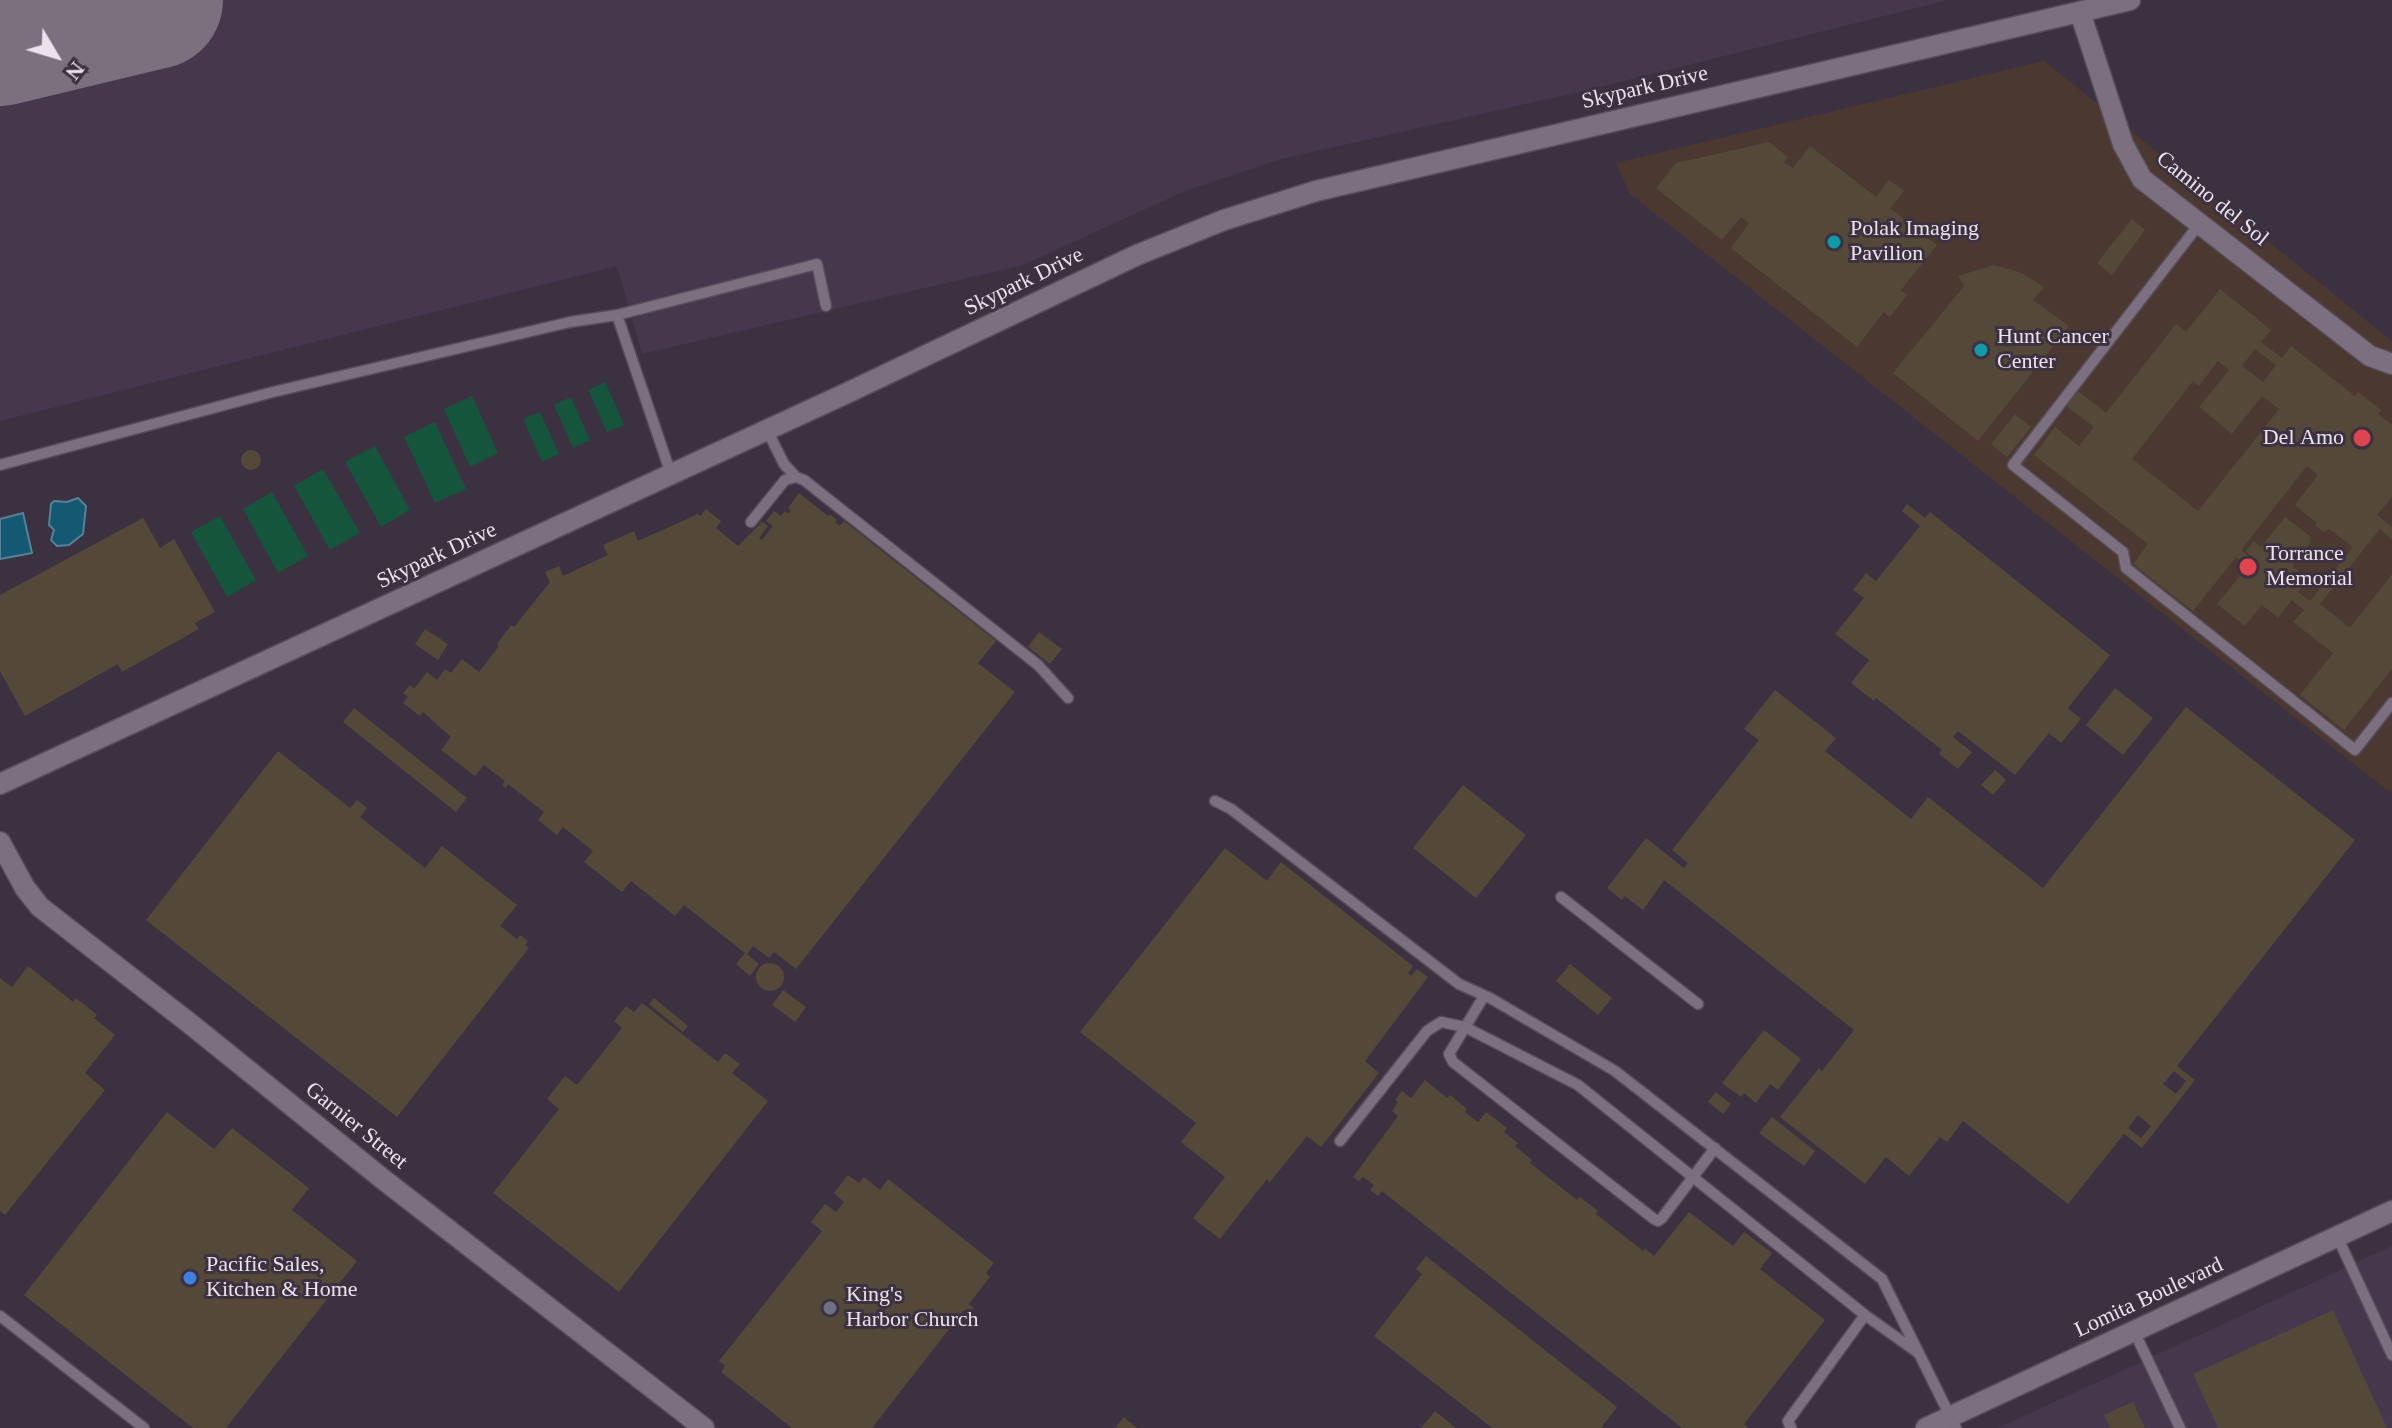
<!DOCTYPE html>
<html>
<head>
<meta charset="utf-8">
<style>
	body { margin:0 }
	#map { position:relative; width:2392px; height:1428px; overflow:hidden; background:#3c3140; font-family:Georgia,serif }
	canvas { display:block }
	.north { position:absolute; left:16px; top:16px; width:80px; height:80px; -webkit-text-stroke:6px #3c3140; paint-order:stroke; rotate:128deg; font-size:22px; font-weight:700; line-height:32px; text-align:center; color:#eae3ec }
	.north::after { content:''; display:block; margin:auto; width:28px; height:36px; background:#eae3ec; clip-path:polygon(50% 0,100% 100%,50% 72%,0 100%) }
</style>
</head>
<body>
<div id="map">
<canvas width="2392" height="1428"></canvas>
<div class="north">N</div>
</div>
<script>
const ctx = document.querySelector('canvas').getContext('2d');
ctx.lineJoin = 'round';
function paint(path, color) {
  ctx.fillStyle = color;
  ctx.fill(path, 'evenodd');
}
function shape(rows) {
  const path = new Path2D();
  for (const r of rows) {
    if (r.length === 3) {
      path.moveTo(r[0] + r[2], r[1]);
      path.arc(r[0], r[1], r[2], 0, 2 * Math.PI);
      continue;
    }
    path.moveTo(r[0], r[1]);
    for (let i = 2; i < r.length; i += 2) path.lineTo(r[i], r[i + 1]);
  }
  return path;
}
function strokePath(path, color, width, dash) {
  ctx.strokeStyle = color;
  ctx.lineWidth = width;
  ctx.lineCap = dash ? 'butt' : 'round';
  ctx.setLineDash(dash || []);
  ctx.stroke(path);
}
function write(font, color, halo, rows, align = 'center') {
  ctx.font = font + ' Georgia,serif';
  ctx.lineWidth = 6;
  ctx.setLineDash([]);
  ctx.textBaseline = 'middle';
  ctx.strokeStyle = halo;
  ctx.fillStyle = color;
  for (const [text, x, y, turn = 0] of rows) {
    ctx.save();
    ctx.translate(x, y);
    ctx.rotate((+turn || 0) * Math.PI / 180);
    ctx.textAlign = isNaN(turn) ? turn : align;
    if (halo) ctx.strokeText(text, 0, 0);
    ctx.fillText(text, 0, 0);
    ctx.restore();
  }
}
paint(shape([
	[0,0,1948,0,1592,89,1281,159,1185,191,1023,265,642,354,617,266,0,421],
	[2392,1246,2392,1428,1998,1428]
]), '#46374c');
paint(shape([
	[2044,61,2392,341,2392,794,1630,194,1616,163]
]), '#4b3830');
paint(shape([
	[605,382,624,425,607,432,588,390],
	[472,396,498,453,470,467,444,409],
	[571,397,590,440,573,448,554,405],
	[540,412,559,454,542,462,523,419],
	[435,422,466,489,435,503,404,437],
	[375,446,410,510,381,527,345,462],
	[323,469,360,533,330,550,294,486],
	[272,492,308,556,278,573,243,509],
	[220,516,256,580,227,597,191,532]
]), '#14553b');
const water = shape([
	[78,498,86,506,83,534,69,545,57,546,51,540,54,530,49,525,51,504,54,501,67,502,78,498],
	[23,513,32,553,0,559,0,519,23,513]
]);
paint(water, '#155872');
strokePath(water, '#558297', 2);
strokePath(shape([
	[0,37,154,0]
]), '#7a707e', 138);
paint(shape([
	[1769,142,1788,157,1784,162,1793,168,1810,146,1876,197,1889,180,1904,191,1890,208,1937,245,1901,290,1907,295,1890,317,1884,312,1857,347,1731,248,1749,223,1741,217,1722,240,1656,188,1676,163],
	[2132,219,2145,230,2112,275,2097,263],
	[1994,265,2022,273,2044,287,2033,300,2069,326,1978,441,1893,373,1964,286,1958,276],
	[2220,289,2271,330,2261,342,2282,358,2291,346,2355,396,2358,392,2381,410,2378,414,2392,425,2392,497,2377,515,2392,527,2392,539,2380,529,2320,604,2350,628,2392,574,2392,669,2344,730,2300,695,2333,653,2293,622,2304,610,2292,600,2278,618,2262,605,2245,626,2217,604,2248,566,2236,557,2193,611,2133,564,2148,544,2034,455,2055,427,2079,446,2094,427,2065,405,2077,390,2106,413,2176,324,2186,332],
	[2255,349,2276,365,2263,382,2242,366],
	[2218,361,2229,370,2199,407,2232,434,2262,396,2279,409,2198,511,2132,459,2193,381,2199,386],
	[2307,466,2318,475,2295,505,2317,523,2315,525,2323,532,2329,529,2353,547,2310,601,2298,592,2309,579,2292,566,2311,542,2309,540,2311,537,2285,517,2261,547,2254,541,2246,551,2252,559,2241,550],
	[2015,414,2031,427,2007,457,1991,444],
	[251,460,10],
	[799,493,828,516,830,514,837,520,835,522,840,526,844,521,996,641,978,663,1015,692,796,969,774,952,769,958,753,946,747,954,759,964,750,976,736,964,745,953,684,905,675,916,631,881,622,892,584,862,593,851,563,827,557,835,538,820,544,812,508,784,506,788,502,785,505,781,484,765,475,776,441,750,451,737,423,712,420,716,403,703,408,697,403,693,410,685,414,689,427,672,437,680,445,669,451,673,462,659,479,672,499,646,497,644,511,625,514,627,550,582,545,572,559,566,563,576,608,555,603,545,634,531,638,541,698,514,700,516,706,509,721,521,716,528,738,546,762,522,768,526,759,538,762,540,773,526,766,521,774,511,781,516,785,511,788,514,791,511,788,508],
	[1907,504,1925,518,1930,512,2110,655,2068,708,2081,719,2061,743,2049,733,2015,775,1958,731,1953,737,1972,752,1958,769,1939,754,1942,750,1876,698,1874,701,1851,683,1869,660,1835,634,1864,598,1853,590,1860,581,1866,573,1876,581,1920,526,1902,511],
	[143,518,160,548,174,539,215,612,195,623,199,629,122,672,118,664,25,716,0,671,0,595],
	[425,629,448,644,438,660,415,644],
	[1039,632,1062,649,1050,664,1028,647],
	[2115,688,2153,718,2123,755,2086,725],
	[1775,690,1836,738,1825,751,1911,819,1928,797,2043,888,2186,707,2355,840,2177,1066,2195,1080,2142,1148,2124,1134,2068,1204,1963,1121,1947,1142,1940,1137,1909,1176,1886,1157,1865,1184,1780,1117,1819,1068,1822,1071,1854,1030,1664,880,1643,910,1625,896,1622,900,1607,888,1646,838,1684,868,1688,863,1672,850,1759,740,1744,729],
	[2174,1071,2186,1081,2176,1094,2163,1084],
	[2138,1115,2151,1126,2141,1138,2128,1128],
	[354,708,467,798,456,812,343,722],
	[278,751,350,808,357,800,367,808,360,817,425,868,442,846,517,905,500,926,517,939,520,935,528,941,525,945,529,948,397,1117,146,920],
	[1995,770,2006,780,1993,795,1981,785],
	[1463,785,1526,835,1476,898,1413,848],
	[1225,848,1267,881,1281,862,1413,966,1408,973,1411,976,1417,969,1428,977,1365,1061,1379,1073,1321,1147,1307,1136,1270,1182,1267,1179,1220,1239,1193,1218,1225,1177,1181,1142,1196,1123,1080,1032],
	[770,977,14],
	[1570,964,1612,998,1598,1015,1556,981],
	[28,966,73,1002,76,998,97,1015,94,1018,115,1035,85,1073,105,1090,5,1215,0,1211,0,978,12,987],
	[783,990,806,1007,795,1022,772,1005],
	[654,998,688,1026,683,1032,649,1004],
	[642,1003,718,1062,725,1053,740,1064,732,1073,768,1101,619,1292,493,1193,559,1109,547,1099,565,1076,577,1085,622,1028,614,1021,626,1006,634,1012],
	[1764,1030,1801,1059,1778,1090,1770,1084,1756,1103,1744,1093,1741,1097,1722,1083],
	[1425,1080,1447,1098,1450,1095,1467,1109,1465,1112,1478,1122,1486,1112,1507,1128,1504,1132,1518,1143,1515,1146,1532,1160,1530,1163,1577,1200,1580,1197,1598,1211,1596,1214,1643,1251,1645,1248,1654,1256,1689,1212,1733,1246,1744,1232,1772,1253,1760,1269,1825,1320,1744,1424,1748,1428,1682,1428,1382,1191,1378,1196,1370,1190,1374,1185,1363,1177,1359,1181,1353,1177,1398,1116,1392,1111,1398,1102,1395,1100,1402,1091,1411,1098],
	[1716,1092,1731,1104,1723,1114,1708,1102],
	[167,1112,214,1149,232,1128,309,1188,292,1210,357,1261,226,1428,193,1428,24,1295],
	[1772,1117,1815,1151,1804,1166,1759,1133],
	[848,1175,859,1183,864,1177,880,1190,888,1179,994,1263,986,1273,990,1277,969,1304,974,1308,969,1314,964,1310,872,1428,792,1428,721,1372,725,1366,719,1361,822,1231,811,1222,825,1204,836,1212,844,1202,834,1193],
	[1426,1256,1617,1407,1601,1428,1492,1428,1374,1336,1422,1274,1416,1269],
	[2333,1310,2387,1428,2218,1428,2193,1374],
	[2133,1402,2145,1428,2110,1428,2104,1415],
	[1435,1411,1456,1428,1421,1428],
	[1124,1417,1137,1428,1115,1428]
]), '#544939');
const service = shape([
	[2200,223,2013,465,2123,552,2126,568,2355,750,2392,703],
	[617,315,817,264,826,306],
	[767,430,784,464,796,477],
	[0,465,273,392,570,322,617,315,671,474],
	[751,522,785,480,796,477,804,480,1038,665,1068,698],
	[1215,801,1231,809,1459,984,1490,998,1615,1071,1882,1279,1956,1428],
	[1561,897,1698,1004],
	[1484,996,1449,1054,1453,1062,1654,1219,1658,1221,1662,1218,1715,1148],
	[1340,1141,1427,1031,1441,1022,1465,1027,1578,1085,1865,1315,1917,1352],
	[2337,1236,2392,1355],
	[0,1316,144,1428],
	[2134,1331,2180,1428],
	[1791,1428,1788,1421,1865,1315]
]);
const minor = shape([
	[2080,12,2123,144,2142,179,2370,356,2392,364]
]);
const tertiary = shape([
	[0,842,25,888,40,907,193,1026,384,1180,704,1428]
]);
const secondary = shape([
	[0,784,847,393,1137,255,1224,220,1316,191,2130,0],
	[1926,1428,2392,1211]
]);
strokePath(service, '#574d59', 13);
strokePath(minor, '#574d59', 23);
strokePath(tertiary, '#574d59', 23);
strokePath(secondary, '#574d59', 23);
strokePath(service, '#7b6f80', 10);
strokePath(minor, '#7b6f80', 20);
strokePath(tertiary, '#7b6f80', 20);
strokePath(secondary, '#7b6f80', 20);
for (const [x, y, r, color] of [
	[1834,242,8,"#0f9aa8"],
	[1981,350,8,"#0f9aa8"],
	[2362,438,10,"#e0444e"],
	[2248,567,10,"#e0444e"],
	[190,1278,8,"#3f7fe0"],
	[830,1308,8,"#6b7280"]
]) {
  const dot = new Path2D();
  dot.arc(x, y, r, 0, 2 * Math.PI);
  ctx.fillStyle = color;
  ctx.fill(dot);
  strokePath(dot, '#3c3140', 3);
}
write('22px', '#eae3ec', '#3c3140', [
	["Skypark Drive",1645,88,-13],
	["Camino del Sol",2212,199,39],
	["Skypark Drive",1024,282,-26],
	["Skypark Drive",437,556,-25],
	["Garnier Street",356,1126,39],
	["Lomita Boulevard",2149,1298,-25]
]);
write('22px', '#eae3ec', '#3c3140', [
	["Polak Imaging",1850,229],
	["Pavilion",1850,254],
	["Hunt Cancer",1997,337],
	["Center",1997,362],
	["Del Amo",2344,438,"right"],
	["Torrance",2266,554],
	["Memorial",2266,579],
	["Pacific Sales,",206,1265],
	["Kitchen & Home",206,1290],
	["King's",846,1295],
	["Harbor Church",846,1320]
], 'left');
</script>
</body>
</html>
